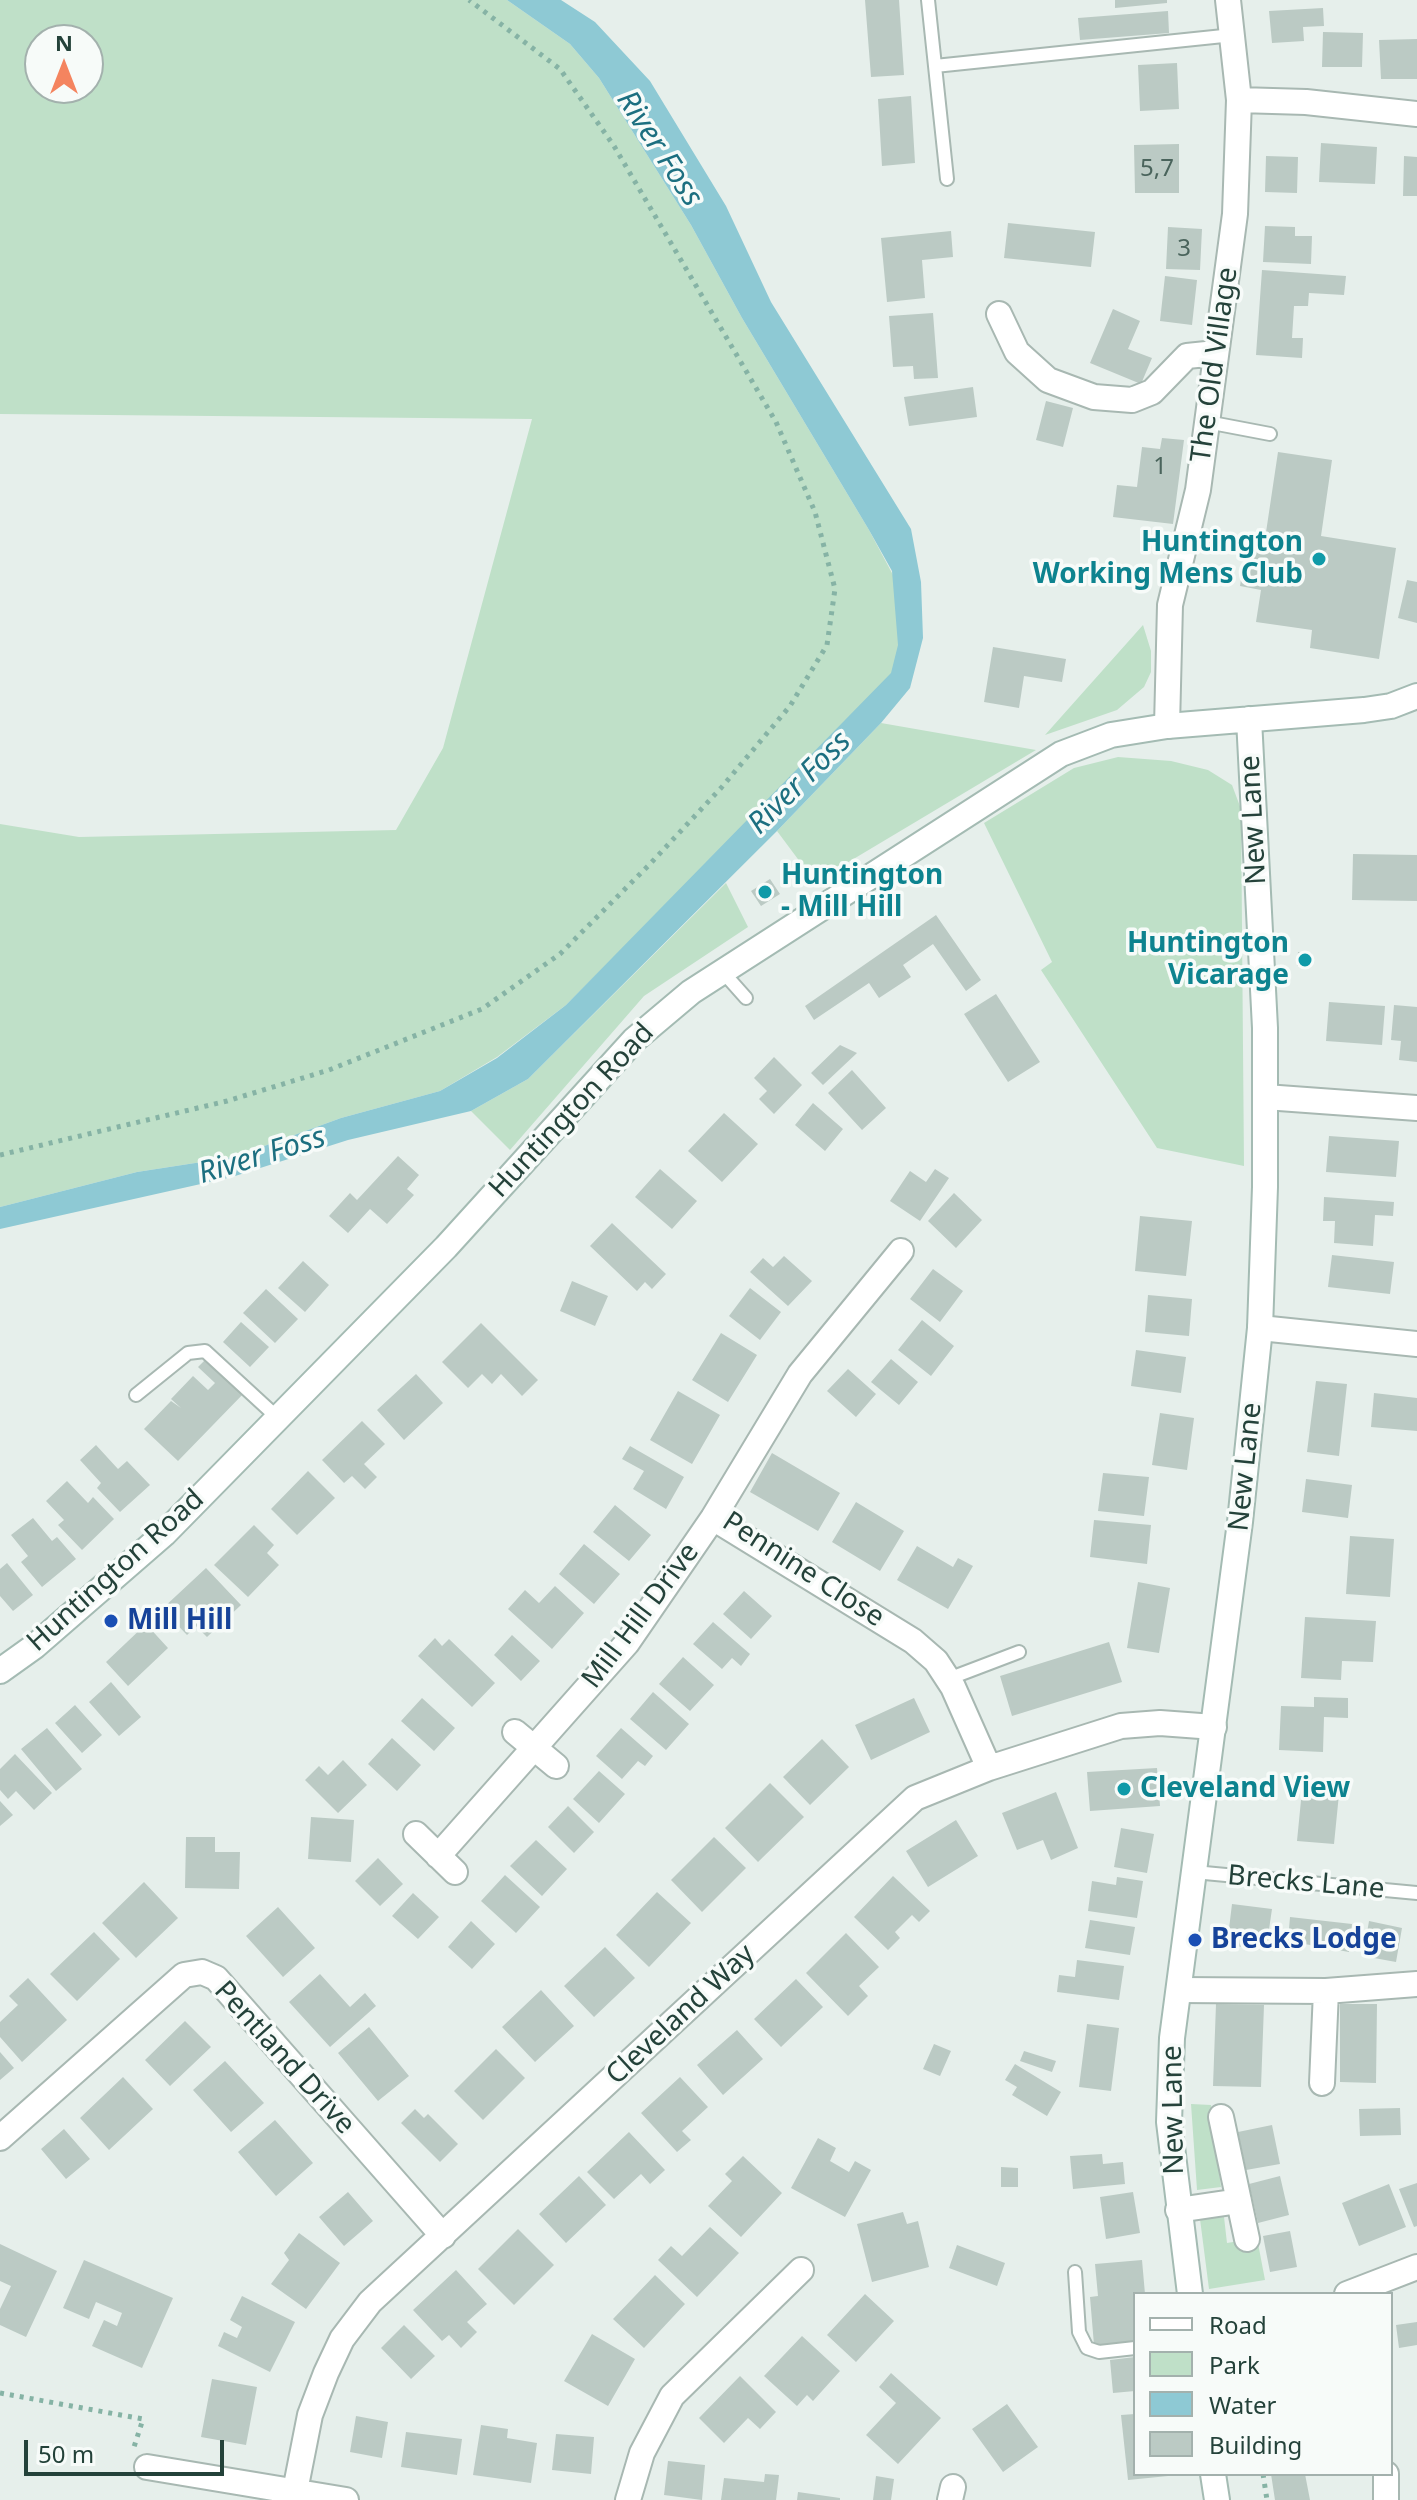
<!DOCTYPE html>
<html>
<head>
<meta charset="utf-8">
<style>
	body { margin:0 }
	#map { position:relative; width:1417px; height:2500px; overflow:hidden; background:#e6efeb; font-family:"Noto Sans",sans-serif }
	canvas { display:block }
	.legend { position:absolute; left:1133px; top:2292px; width:260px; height:184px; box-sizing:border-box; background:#f7fbf9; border:2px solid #a3b1ad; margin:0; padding:10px 14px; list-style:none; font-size:24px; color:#24423a }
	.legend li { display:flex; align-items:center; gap:16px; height:40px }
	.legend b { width:40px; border:2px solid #a3b1ad }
	.north { position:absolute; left:24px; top:24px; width:80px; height:80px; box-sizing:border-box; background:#f7fbf9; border:2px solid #a3b1ad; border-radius:50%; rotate:0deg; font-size:22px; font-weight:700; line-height:32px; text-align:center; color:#24423a }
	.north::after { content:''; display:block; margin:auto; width:28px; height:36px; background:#f4845f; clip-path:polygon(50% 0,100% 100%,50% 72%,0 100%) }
	.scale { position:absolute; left:24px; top:2440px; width:200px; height:36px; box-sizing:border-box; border:4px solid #24423a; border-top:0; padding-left:10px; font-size:24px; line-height:28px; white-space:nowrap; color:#24423a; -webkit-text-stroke:6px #f7fbf9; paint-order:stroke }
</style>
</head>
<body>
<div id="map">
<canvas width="1417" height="2500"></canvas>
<ul class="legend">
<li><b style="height:10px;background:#fff"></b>Road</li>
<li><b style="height:22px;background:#bfe0c8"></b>Park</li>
<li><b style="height:22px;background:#8ec9d4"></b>Water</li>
<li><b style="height:22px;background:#bbcac4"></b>Building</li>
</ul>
<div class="north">N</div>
<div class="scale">50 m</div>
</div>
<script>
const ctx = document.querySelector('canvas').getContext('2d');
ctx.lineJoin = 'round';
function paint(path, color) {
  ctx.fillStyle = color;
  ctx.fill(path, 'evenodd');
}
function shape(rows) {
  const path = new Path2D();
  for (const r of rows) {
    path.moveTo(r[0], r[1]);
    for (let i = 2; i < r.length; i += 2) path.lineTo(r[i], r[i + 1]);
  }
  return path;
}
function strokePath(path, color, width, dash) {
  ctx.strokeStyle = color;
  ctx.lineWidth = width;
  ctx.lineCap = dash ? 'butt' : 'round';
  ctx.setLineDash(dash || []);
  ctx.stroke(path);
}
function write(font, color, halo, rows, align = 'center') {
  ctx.font = font + ' "Noto Sans",sans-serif';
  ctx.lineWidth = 7;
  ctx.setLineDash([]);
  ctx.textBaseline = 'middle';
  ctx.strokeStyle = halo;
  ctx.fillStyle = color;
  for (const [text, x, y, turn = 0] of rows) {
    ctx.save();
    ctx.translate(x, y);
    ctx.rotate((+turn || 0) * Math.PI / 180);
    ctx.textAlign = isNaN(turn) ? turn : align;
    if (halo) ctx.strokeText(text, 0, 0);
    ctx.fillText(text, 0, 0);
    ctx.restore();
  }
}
paint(shape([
	[0,0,507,0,570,44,599,78,691,225,742,318,869,530,893,575,900,641,890,680,566,1005,497,1057,440,1091,341,1118,234,1157,137,1172,0,1207,0,824,79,837,396,830,443,748,532,419,0,414],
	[40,40,88,40,88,88,40,88],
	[1143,625,1151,651,1151,672,1144,687,1117,710,1045,735],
	[881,723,1036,750,815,882,777,831],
	[1118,757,1171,761,1208,770,1232,785,1241,809,1244,1166,1157,1148,1041,970,1052,962,984,823,1074,768],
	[726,883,748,927,644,996,510,1150,471,1111,528,1079],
	[1191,2104,1211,2105,1221,2187,1197,2190],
	[1224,2217,1227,2243,1257,2238,1265,2280,1209,2289,1200,2219]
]), '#bfe0c8');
paint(shape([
	[507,0,561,0,595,22,650,81,726,206,771,302,911,529,921,582,923,638,910,688,881,723,777,831,528,1079,471,1111,348,1140,232,1177,0,1229,0,1207,137,1172,234,1157,341,1118,440,1091,497,1058,566,1005,891,673,898,645,892,571,869,530,742,318,691,225,599,78,570,44]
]), '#8ec9d4');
paint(shape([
	[865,0,899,0,904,75,871,77],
	[1115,0,1167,0,1167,3,1115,8],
	[1323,8,1324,26,1303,27,1304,41,1272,43,1269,11],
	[1168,11,1169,33,1080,40,1078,18],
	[1323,32,1363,33,1362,67,1322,67],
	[1417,39,1417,79,1381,79,1379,40],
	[1177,63,1179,109,1140,111,1138,65],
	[911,96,915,163,882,166,878,99],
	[1321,143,1377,147,1375,184,1319,182],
	[1179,144,1179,193,1135,193,1134,145],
	[1266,156,1298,157,1297,193,1265,192],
	[1404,156,1417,157,1417,196,1403,196],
	[1008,223,1095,232,1091,267,1004,258],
	[1265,226,1295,227,1295,236,1312,236,1311,264,1263,262],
	[1168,227,1202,229,1200,270,1166,269],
	[951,231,953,257,922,260,925,298,887,302,881,238],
	[1262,270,1346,276,1344,295,1309,293,1308,306,1294,306,1292,338,1303,338,1302,358,1256,355],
	[1165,276,1197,280,1192,325,1160,321],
	[1113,309,1140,321,1128,349,1152,358,1141,384,1090,363],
	[933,313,938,378,914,379,913,366,893,367,889,316],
	[973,387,977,417,909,426,904,397],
	[1046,401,1073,408,1063,447,1036,440],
	[1162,438,1184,440,1173,524,1113,517,1117,485,1137,487,1142,447,1160,449],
	[1278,452,1332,460,1321,536,1396,548,1379,659,1310,648,1312,630,1256,622,1261,590,1240,586,1248,536,1265,539],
	[1407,580,1417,582,1417,623,1398,618],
	[993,647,1066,659,1062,682,1024,676,1019,708,984,702],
	[1353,854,1417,855,1417,901,1352,900],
	[770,879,780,894,761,906,751,891],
	[936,915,981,980,966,991,933,944,903,965,911,977,879,998,869,983,814,1020,805,1006],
	[1298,952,1312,953,1312,966,1297,966],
	[996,994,1040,1062,1008,1082,964,1014],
	[1329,1002,1385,1006,1382,1045,1326,1041],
	[1394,1005,1417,1007,1417,1062,1399,1060,1401,1041,1391,1040],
	[840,1045,857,1053,823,1085,811,1073],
	[774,1057,802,1085,774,1114,759,1099,767,1091,754,1078],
	[852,1070,886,1108,862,1130,828,1093],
	[813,1103,843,1129,825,1151,795,1125],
	[724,1113,758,1144,722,1182,688,1151],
	[1329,1136,1399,1141,1396,1177,1326,1172],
	[398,1156,419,1175,407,1189,414,1195,387,1224,370,1209,348,1233,329,1216,350,1193,357,1200],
	[660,1169,697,1201,672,1229,635,1197],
	[935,1169,949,1178,920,1221,890,1201,910,1171,926,1182],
	[954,1193,982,1220,956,1248,928,1221],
	[1324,1197,1394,1202,1393,1216,1375,1215,1373,1246,1334,1243,1335,1221,1323,1221],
	[1140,1216,1192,1221,1186,1276,1135,1271],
	[612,1223,666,1274,652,1289,645,1282,637,1291,590,1246],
	[1332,1255,1394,1262,1390,1294,1328,1287],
	[784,1256,812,1281,788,1306,750,1272,763,1258,773,1267],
	[303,1261,329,1285,305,1312,278,1288],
	[933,1269,963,1291,940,1322,910,1299],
	[572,1281,608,1296,595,1326,560,1311],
	[750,1288,781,1312,760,1340,729,1316],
	[266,1289,298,1319,275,1343,243,1313],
	[1148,1295,1192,1299,1189,1336,1145,1332],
	[922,1320,954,1346,931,1376,898,1350],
	[241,1322,269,1347,250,1367,223,1342],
	[481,1323,538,1380,522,1396,501,1374,492,1384,482,1374,468,1388,442,1362],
	[721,1333,757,1355,728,1402,692,1380],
	[1136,1350,1186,1357,1181,1393,1131,1386],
	[209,1356,246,1391,178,1461,144,1429,171,1401,181,1408,171,1399,193,1376,208,1390,215,1383,198,1367],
	[891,1359,918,1382,899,1405,871,1382],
	[848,1369,876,1394,856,1417,827,1391],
	[416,1374,443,1403,404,1440,377,1410],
	[1316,1381,1347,1384,1339,1456,1307,1452],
	[678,1391,720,1415,692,1464,650,1440],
	[1374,1393,1417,1398,1417,1431,1371,1427],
	[1160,1413,1194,1418,1187,1470,1152,1465],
	[362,1421,385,1444,364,1464,377,1477,365,1489,352,1476,344,1483,322,1460],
	[96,1445,118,1469,127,1461,150,1485,120,1512,97,1488,101,1483,80,1460],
	[630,1446,684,1477,666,1509,633,1489,644,1471,622,1459],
	[772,1453,840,1493,818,1531,750,1492],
	[308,1471,335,1498,297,1535,271,1509],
	[1103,1473,1149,1477,1144,1516,1098,1511],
	[1306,1479,1352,1485,1348,1518,1302,1512],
	[67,1481,88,1503,93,1497,114,1519,82,1550,58,1525,64,1520,46,1501],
	[856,1502,904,1531,880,1571,832,1542],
	[615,1505,651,1535,629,1561,593,1532],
	[33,1518,52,1541,57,1537,76,1559,42,1587,21,1562,28,1556,11,1535],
	[1094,1520,1151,1525,1147,1564,1090,1557],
	[254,1525,274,1545,267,1553,279,1565,248,1597,214,1565],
	[1350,1536,1394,1539,1390,1597,1346,1594],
	[584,1544,620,1574,594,1604,559,1574],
	[917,1546,953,1567,958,1558,973,1566,948,1609,897,1580],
	[7,1563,33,1595,13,1611,0,1596,0,1569],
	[206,1568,241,1605,207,1637,196,1626,187,1635,162,1609],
	[1138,1582,1170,1588,1159,1653,1127,1648],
	[555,1586,584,1613,552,1649,508,1609,525,1590,539,1603],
	[744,1591,772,1616,751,1639,723,1614],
	[1305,1617,1376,1621,1373,1662,1342,1661,1341,1680,1301,1678],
	[713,1622,750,1654,741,1666,732,1658,722,1669,693,1644],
	[146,1624,168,1648,128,1686,106,1662],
	[512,1635,540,1661,521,1681,494,1655],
	[435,1638,442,1646,449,1639,495,1683,472,1707,418,1656],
	[1109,1642,1122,1682,1012,1716,1000,1676],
	[683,1657,714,1685,690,1711,659,1684],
	[111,1682,141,1717,119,1736,89,1702],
	[653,1692,689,1724,666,1750,630,1719],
	[1314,1697,1348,1698,1348,1718,1324,1717,1323,1752,1279,1750,1281,1706,1314,1707],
	[422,1698,455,1728,434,1751,401,1721],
	[914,1698,930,1732,871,1760,855,1725],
	[75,1705,102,1735,82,1753,55,1723],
	[47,1728,82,1769,56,1791,21,1749],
	[621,1728,653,1756,645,1766,638,1761,622,1779,596,1756],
	[392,1738,421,1765,397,1791,368,1764],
	[822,1739,849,1767,810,1805,783,1777],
	[15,1754,52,1793,34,1810,16,1791,8,1799,0,1790,0,1769],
	[343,1760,367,1785,338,1813,305,1780,319,1766,328,1775],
	[1157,1768,1160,1806,1090,1811,1087,1772],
	[599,1771,625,1794,599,1823,573,1799],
	[1303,1780,1340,1784,1334,1844,1297,1841],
	[770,1783,804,1817,758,1862,725,1828],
	[1056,1792,1078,1848,1051,1860,1043,1840,1017,1850,1002,1813],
	[0,1801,13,1815,0,1826],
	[568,1806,594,1832,574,1853,548,1827],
	[311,1817,354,1820,351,1862,308,1859],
	[956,1820,978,1856,928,1887,906,1851],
	[1121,1828,1154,1834,1147,1873,1114,1867],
	[186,1837,215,1837,215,1852,240,1852,239,1889,185,1888],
	[714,1837,746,1868,702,1912,671,1880],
	[536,1840,567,1869,542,1896,510,1866],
	[378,1858,403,1884,380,1906,355,1881],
	[505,1875,540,1907,516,1933,481,1901],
	[893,1876,930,1911,919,1922,912,1915,895,1932,900,1938,888,1950,854,1917],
	[1117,1877,1143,1881,1137,1918,1088,1911,1092,1881,1116,1885],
	[144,1882,178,1918,136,1958,102,1923],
	[657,1892,691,1923,649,1967,616,1935],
	[413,1893,439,1917,418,1939,392,1916],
	[1232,1904,1272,1909,1266,1950,1227,1945],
	[278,1907,315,1948,283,1977,246,1936],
	[1290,1917,1352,1924,1349,1952,1288,1941],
	[1090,1920,1135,1927,1130,1955,1085,1948],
	[471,1921,495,1944,472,1969,448,1947],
	[1369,1921,1402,1928,1396,1962,1363,1956],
	[94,1932,120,1959,77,2001,50,1974],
	[846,1933,879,1967,859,1986,868,1996,848,2016,806,1973],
	[605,1947,635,1978,594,2017,564,1986],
	[1077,1960,1124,1966,1119,2000,1057,1992,1059,1975,1075,1977],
	[320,1974,350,2007,365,1993,376,2006,330,2047,289,2002],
	[28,1978,67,2020,22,2062,0,2037,0,2022,18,2005,9,1996],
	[796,1979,823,2007,781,2047,754,2019],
	[541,1990,574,2026,535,2062,502,2027],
	[1216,2004,1264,2005,1261,2087,1213,2086],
	[1340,2004,1377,2004,1376,2083,1340,2082],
	[185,2021,211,2047,170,2086,145,2060],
	[1087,2024,1119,2028,1111,2091,1079,2087],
	[369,2027,409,2076,378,2101,338,2053],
	[737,2030,763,2059,723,2095,697,2065],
	[934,2044,951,2051,940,2076,923,2069],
	[496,2049,525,2078,483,2120,454,2091],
	[1024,2051,1056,2061,1052,2072,1020,2061],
	[0,2052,14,2068,0,2080],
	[225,2061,264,2103,231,2132,193,2090],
	[1015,2064,1061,2092,1047,2116,1012,2095,1017,2087,1005,2080],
	[123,2077,153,2109,109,2150,80,2118],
	[680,2077,708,2107,682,2131,691,2140,677,2152,641,2113],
	[1400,2108,1401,2135,1360,2136,1359,2109],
	[415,2109,424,2118,428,2114,458,2144,440,2162,401,2123],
	[275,2120,313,2163,276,2196,238,2152],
	[1272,2125,1280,2164,1246,2170,1238,2132],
	[64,2129,90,2159,66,2179,41,2149],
	[629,2132,665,2170,650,2184,641,2174,614,2199,587,2172],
	[818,2138,836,2148,830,2161,849,2172,855,2161,871,2170,845,2217,791,2188],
	[1102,2154,1103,2164,1123,2162,1125,2184,1073,2189,1070,2156],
	[743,2156,782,2193,741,2237,708,2206,732,2181,725,2174],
	[1001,2167,1018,2168,1018,2187,1001,2187],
	[579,2176,606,2205,566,2243,539,2214],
	[1280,2176,1289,2215,1258,2223,1249,2184],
	[1417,2183,1417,2226,1414,2227,1399,2189],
	[1389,2184,1406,2227,1359,2246,1342,2203],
	[348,2192,373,2221,344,2246,319,2217],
	[1133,2192,1140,2233,1106,2239,1100,2197],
	[903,2212,907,2224,918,2221,929,2267,872,2282,857,2224],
	[710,2227,739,2253,697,2297,658,2260,671,2246,682,2256],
	[518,2229,554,2265,514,2305,478,2269],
	[1290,2231,1297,2267,1270,2272,1263,2236],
	[299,2233,340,2263,306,2309,271,2284,289,2260,284,2253],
	[0,2244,57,2271,26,2337,0,2325,0,2309,11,2286,0,2281],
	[957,2245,1005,2263,997,2286,949,2268],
	[84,2260,173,2298,142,2368,92,2346,104,2320,117,2326,122,2313,96,2302,89,2319,63,2308],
	[1142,2260,1145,2294,1135,2294,1135,2342,1094,2345,1090,2297,1098,2296,1095,2264],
	[456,2270,487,2304,467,2322,477,2332,461,2348,449,2335,442,2341,413,2310],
	[655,2275,685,2304,644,2348,613,2319],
	[865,2294,894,2321,856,2362,827,2335],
	[242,2296,295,2322,270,2372,218,2346,224,2332,237,2338,242,2327,230,2320],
	[1417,2322,1417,2345,1399,2348,1396,2325],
	[404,2325,435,2356,411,2379,381,2348],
	[592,2334,635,2359,608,2406,564,2381],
	[802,2336,840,2371,813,2401,807,2395,797,2406,764,2376],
	[1135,2357,1135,2391,1113,2393,1110,2360],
	[891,2373,941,2418,898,2464,866,2435,896,2403,879,2387],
	[740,2376,776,2412,760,2429,748,2418,724,2443,699,2418],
	[212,2379,257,2387,246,2445,201,2437],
	[1007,2404,1038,2447,1003,2472,972,2429],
	[1135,2414,1135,2474,1168,2476,1128,2480,1121,2415],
	[356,2416,388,2422,382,2458,350,2452],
	[481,2425,508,2429,507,2438,537,2443,531,2483,473,2475],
	[406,2432,462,2439,457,2475,401,2467],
	[556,2434,594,2437,591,2474,552,2470],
	[668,2461,705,2465,702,2500,664,2495],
	[765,2474,779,2475,776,2500,721,2500,724,2478,764,2482],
	[1271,2474,1305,2474,1310,2500,1275,2500],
	[876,2476,894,2479,891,2500,873,2500],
	[798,2492,840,2498,840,2500,797,2500]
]), '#bbcac4');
const lane = shape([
	[928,0,947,179],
	[935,66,1233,35],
	[1207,422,1270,434],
	[722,971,746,998],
	[136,1395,188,1353,205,1351,279,1419],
	[948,1679,1019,1652],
	[1194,1872,1417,1893],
	[1075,2272,1079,2332,1087,2348,1099,2352,1135,2348]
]);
const street = shape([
	[1239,100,1306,102,1417,114],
	[999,314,1017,352,1048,380,1094,397,1132,400,1152,392,1187,356,1216,353],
	[1167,726,1170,605,1198,490,1235,214,1239,100,1228,0],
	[1265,1097,1417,1108],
	[1260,1328,1417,1344],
	[713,1518,913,1641,936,1661,953,1687,989,1768],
	[515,1732,556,1766],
	[416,1834,455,1872],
	[438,1856,627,1643,713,1518,800,1374,901,1251],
	[1179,1990,1326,1991,1417,1984],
	[1322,2083,1326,1991],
	[1221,2117,1247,2239],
	[0,2138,184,1975,202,1972,216,1978,443,2236],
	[1178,2210,1239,2201],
	[1347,2294,1417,2267],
	[147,2467,346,2500],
	[295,2491,310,2415,326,2373,342,2339,370,2302,915,1798,989,1768,1121,1726,1160,1723,1214,1727],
	[628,2500,642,2453,672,2396,801,2270],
	[950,2500,953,2487],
	[1386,2500,1386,2474]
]);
const secondary = shape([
	[0,1671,35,1646,164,1534,446,1247,634,1040,691,992,1061,754,1111,735,1167,726,1364,710,1391,706,1417,696],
	[1190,2294,1169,2122,1172,2038,1240,1522,1260,1328,1265,1187,1265,1028,1249,719],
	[1213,2474,1217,2500]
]);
strokePath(lane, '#a8b8b2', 16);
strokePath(street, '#a8b8b2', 28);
strokePath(secondary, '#a4bbb3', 28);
strokePath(shape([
	[0,1155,227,1101,329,1070,482,1009,560,954,650,864,721,788,790,706,827,645,835,589,815,512,776,422,614,146,560,69,469,0],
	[0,2393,143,2419,134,2447],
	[1263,2474,1267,2500]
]), '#86b3a5', 5, [4, 6]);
strokePath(lane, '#fff', 12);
strokePath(street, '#fff', 24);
strokePath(secondary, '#fff', 24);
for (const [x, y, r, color] of [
	[1319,559,8,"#0f9aa8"],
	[765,892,8,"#0f9aa8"],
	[1305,960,8,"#0f9aa8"],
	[111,1621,8,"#1a4fb4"],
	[1124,1789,8,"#0f9aa8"],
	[1195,1940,8,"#1a4fb4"]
]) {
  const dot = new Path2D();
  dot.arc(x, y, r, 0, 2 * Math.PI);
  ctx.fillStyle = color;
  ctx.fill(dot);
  strokePath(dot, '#f7fbf9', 3);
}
write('24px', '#4a645c', null, [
	["5,7",1157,169],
	["3",1184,249],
	["1",1160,467]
]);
write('28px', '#24423a', '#f7fbf9', [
	["The Old Village",1215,365,-82],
	["New Lane",1254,820,-93],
	["Huntington Road",572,1111,-47],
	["New Lane",1246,1467,-84],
	["Pennine Close",803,1570,33],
	["Huntington Road",116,1571,-42],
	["Mill Hill Drive",641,1616,-53],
	["Brecks Lane",1306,1883,5],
	["Cleveland Way",681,2015,-43],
	["Pentland Drive",284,2058,48],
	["New Lane",1174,2110,-91]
]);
write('bold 28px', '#0d838f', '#f7fbf9', [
	["Huntington",1303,543],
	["Working Mens Club",1303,575],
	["Huntington",781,876,"left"],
	["- Mill Hill",781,908,"left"],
	["Huntington",1289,944],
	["Vicarage",1289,976],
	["Cleveland View",1140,1789,"left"]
], 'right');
write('bold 28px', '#164399', '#f7fbf9', [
	["Mill Hill",127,1621],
	["Brecks Lodge",1211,1940]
], 'left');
write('italic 30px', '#1c6f80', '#f7fbf9', [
	["River Foss",659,149,57],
	["River Foss",800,783,-45],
	["River Foss",262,1156,-17]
]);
</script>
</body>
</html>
